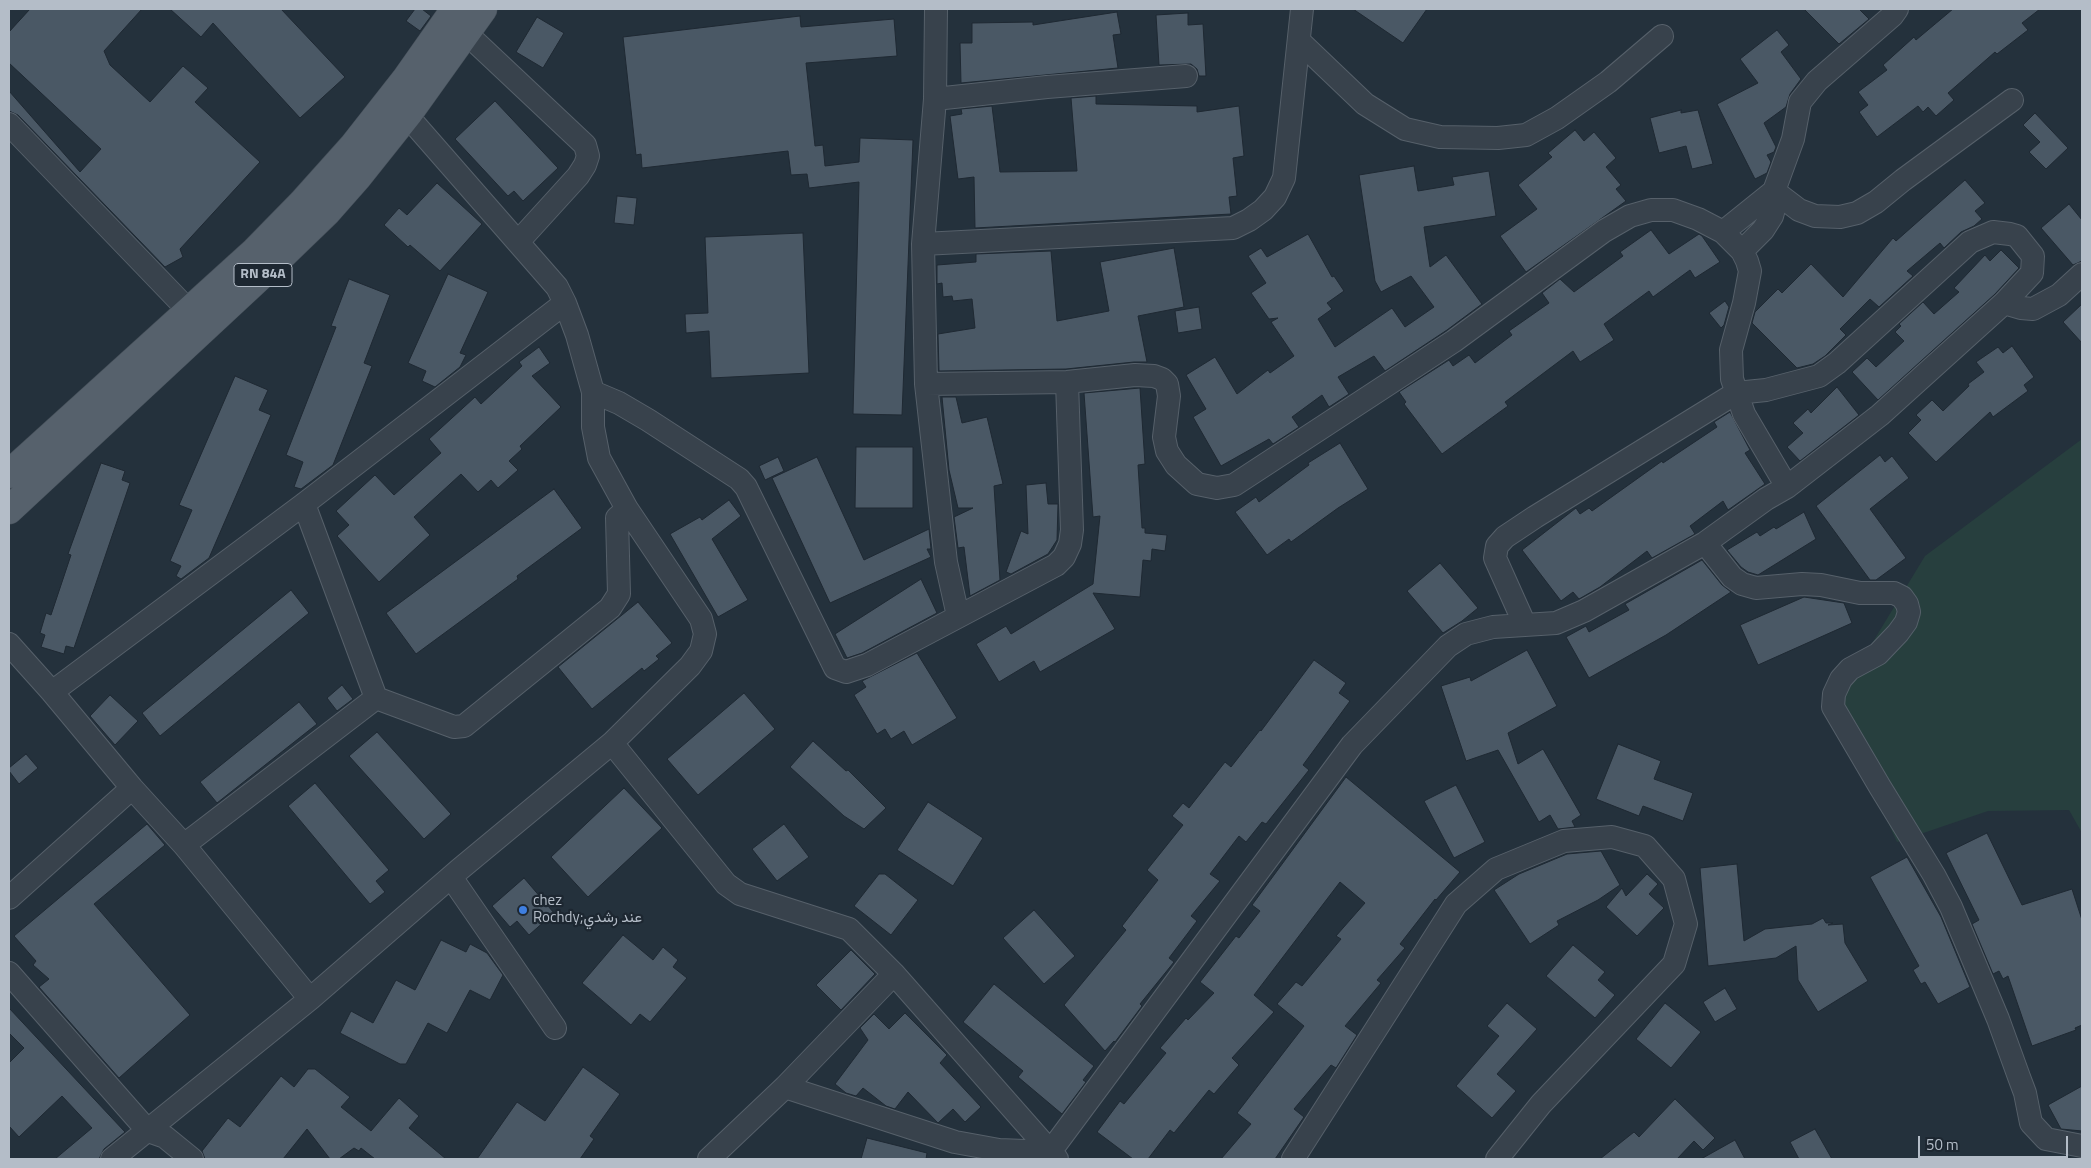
<!DOCTYPE html>
<html>
<head>
<meta charset="utf-8">
<style>
	body { margin:0 }
	#map { position:relative; width:2091px; height:1168px; overflow:hidden; background:#24313c; font-family:"Titillium Web",sans-serif }
	canvas { display:block }
	.frame { position:absolute; inset:0; border:10px solid #b4bdc8; pointer-events:none }
	.scale { position:absolute; left:1918px; top:1136px; width:150px; height:22px; box-sizing:border-box; border:2px solid #b4bdc8; border-top:0; padding-left:6px; font-size:15px; line-height:18px; white-space:nowrap; color:#b4bdc8; -webkit-text-stroke:4px #1d2731; paint-order:stroke }
</style>
</head>
<body>
<div id="map">
<canvas width="2091" height="1168"></canvas>
<div class="frame"></div>
<div class="scale">50 m</div>
</div>
<script>
const ctx = document.querySelector('canvas').getContext('2d');
ctx.lineJoin = 'round';
function paint(path, color) {
  ctx.fillStyle = color;
  ctx.fill(path, 'evenodd');
}
function shape(rows) {
  const path = new Path2D();
  for (const r of rows) {
    path.moveTo(r[0], r[1]);
    for (let i = 2; i < r.length; i += 2) path.lineTo(r[i], r[i + 1]);
  }
  return path;
}
function strokePath(path, color, width, dash) {
  ctx.strokeStyle = color;
  ctx.lineWidth = width;
  ctx.lineCap = dash ? 'butt' : 'round';
  ctx.setLineDash(dash || []);
  ctx.stroke(path);
}
function write(font, color, halo, rows, align = 'center') {
  ctx.font = font + ' "Titillium Web",Vazirmatn,sans-serif';
  ctx.lineWidth = 4.5;
  ctx.setLineDash([]);
  ctx.textBaseline = 'middle';
  ctx.strokeStyle = halo;
  ctx.fillStyle = color;
  for (const [text, x, y, turn = 0] of rows) {
    ctx.save();
    ctx.translate(x, y);
    ctx.rotate((+turn || 0) * Math.PI / 180);
    ctx.textAlign = isNaN(turn) ? turn : align;
    if (halo) ctx.strokeText(text, 0, 0);
    ctx.fillText(text, 0, 0);
    ctx.restore();
  }
}
paint(shape([
	[2082,439,2082,833,2069,810,1988,811,1897,842,1834,706,1925,556]
]), '#273f3e');
const building = shape([
	[30,9,142,9,104,51,110,65,150,102,183,66,208,88,195,102,260,162,180,249,183,257,165,267,18,115,9,111,9,91,80,172,101,149,9,63,9,32,30,9],
	[170,9,281,9,345,77,300,118,213,23,201,37,170,9],
	[415,9,422,9,431,16,420,31,406,21,415,9],
	[1353,9,1427,9,1403,43,1353,9],
	[1804,9,1859,9,1869,19,1839,44,1804,9],
	[1953,9,2040,9,2022,23,2028,30,1997,54,1995,52,1948,93,1954,100,1936,116,1928,107,1923,112,1918,106,1877,137,1859,112,1868,105,1858,92,1887,70,1883,65,1914,37,1916,40,1953,9],
	[1117,12,1121,34,1113,35,1118,68,961,83,960,43,972,43,972,23,1033,22,1033,25,1117,12],
	[1188,13,1188,25,1203,24,1206,76,1199,76,1197,69,1191,64,1159,65,1156,15,1188,13],
	[800,16,801,27,894,19,897,56,806,63,815,146,823,145,825,166,859,162,860,138,913,140,902,415,853,414,859,182,809,188,807,174,791,175,788,151,642,168,641,154,636,155,623,37,800,16],
	[537,17,564,33,543,68,516,52,537,17],
	[1777,30,1789,45,1781,52,1801,79,1790,94,1786,107,1764,123,1776,147,1774,152,1767,155,1771,162,1767,173,1755,179,1717,104,1758,83,1740,59,1777,30],
	[1096,96,1096,104,1197,106,1197,112,1239,106,1244,156,1233,158,1237,196,1229,197,1231,214,975,228,974,177,958,179,950,116,962,114,961,109,992,106,1000,172,1077,171,1071,98,1096,96],
	[495,101,558,168,523,201,514,191,508,196,455,139,495,101],
	[1681,110,1681,113,1698,110,1713,164,1692,169,1686,146,1659,153,1650,118,1681,110],
	[2035,113,2068,148,2046,169,2029,152,2040,142,2023,125,2035,113],
	[1575,130,1584,141,1594,132,1616,158,1606,167,1621,185,1616,189,1626,201,1526,272,1500,236,1537,209,1518,185,1552,157,1548,153,1575,130],
	[1414,166,1418,191,1454,185,1452,177,1489,171,1496,216,1424,227,1430,267,1446,255,1482,304,1447,330,1385,371,1374,356,1338,377,1349,394,1329,407,1322,395,1292,417,1299,427,1273,444,1269,439,1221,466,1193,417,1206,409,1186,375,1215,357,1237,394,1268,370,1270,373,1294,356,1271,322,1278,318,1269,319,1251,293,1266,283,1248,256,1261,248,1267,257,1308,234,1332,277,1334,276,1344,291,1327,303,1332,309,1318,319,1335,347,1392,308,1405,327,1434,307,1411,276,1381,292,1375,281,1359,175,1414,166],
	[1965,180,1985,203,1975,211,1982,219,1974,226,1961,232,1944,248,1940,243,1907,271,1913,276,1879,307,1870,299,1840,329,1846,335,1825,356,1813,364,1797,368,1752,323,1755,312,1778,289,1782,293,1811,264,1843,297,1893,238,1896,241,1965,180],
	[437,183,482,224,440,271,410,245,408,247,384,225,399,208,407,215,437,183],
	[617,196,637,198,634,225,614,223,617,196],
	[2069,204,2082,220,2082,261,2073,265,2041,228,2069,204],
	[1651,230,1669,254,1699,234,1702,236,1720,262,1695,278,1690,270,1653,297,1649,291,1604,324,1614,340,1580,362,1573,351,1505,402,1508,406,1442,454,1404,404,1406,402,1399,392,1449,360,1453,366,1469,355,1475,363,1512,335,1509,331,1549,303,1542,293,1560,279,1574,292,1623,256,1620,252,1651,230],
	[803,233,809,373,711,378,709,331,686,333,685,314,708,313,705,237,803,233],
	[1174,248,1184,307,1138,316,1147,362,1134,362,1066,369,939,371,938,334,975,328,972,299,953,301,952,296,943,297,942,283,937,284,937,265,976,262,976,254,1051,251,1057,321,1109,311,1100,262,1174,248],
	[2001,250,2019,268,1995,294,1878,400,1852,372,1867,358,1876,367,1904,341,1895,332,1901,326,1899,324,1923,302,1934,314,1959,292,1954,288,1985,255,1990,261,2001,250],
	[448,274,488,292,460,353,466,355,460,367,435,387,422,381,426,371,408,363,448,274],
	[349,279,390,295,364,363,372,366,333,465,301,489,294,487,303,462,286,455,336,327,331,326,349,279],
	[1725,301,1729,307,1724,325,1721,328,1709,313,1725,301],
	[2082,304,2082,343,2063,322,2082,304],
	[1199,307,1202,329,1178,333,1175,311,1199,307],
	[2012,346,2034,377,2024,385,2028,391,1993,417,1990,412,1936,462,1908,433,1921,420,1916,415,1932,400,1943,411,1969,386,1968,384,1984,372,1976,362,1998,347,2003,353,2012,346],
	[539,347,550,363,532,376,561,407,520,446,522,449,509,461,518,470,498,488,491,480,478,492,461,474,414,517,430,535,379,582,337,536,349,525,336,511,375,475,394,495,441,453,429,439,475,397,481,404,522,366,519,362,539,347],
	[235,376,268,390,259,410,271,415,209,558,181,579,176,576,181,566,170,561,192,510,179,505,235,376],
	[1837,387,1859,415,1800,461,1787,447,1803,433,1793,423,1808,409,1811,413,1837,387],
	[1140,388,1145,464,1138,465,1142,528,1145,528,1145,533,1167,535,1165,551,1152,549,1151,561,1143,560,1140,597,1093,593,1115,629,1040,672,1034,661,999,682,976,644,1006,626,1011,634,1093,584,1100,516,1093,517,1084,393,1140,388],
	[942,397,956,397,962,423,987,417,1003,484,994,486,1000,580,970,596,964,547,958,548,954,517,973,508,958,508,949,470,942,397],
	[1730,412,1750,450,1745,453,1765,484,1728,510,1723,501,1690,526,1695,534,1652,558,1647,551,1600,587,1579,599,1573,592,1561,601,1522,550,1576,508,1580,514,1589,508,1592,511,1662,461,1663,463,1717,427,1714,422,1730,412],
	[1340,443,1368,489,1338,508,1291,542,1289,539,1267,555,1235,512,1256,497,1259,502,1309,465,1308,463,1340,443],
	[856,447,913,447,913,508,855,508,856,447],
	[1880,455,1885,462,1892,456,1909,478,1870,509,1906,558,1876,580,1870,580,1816,506,1880,455],
	[778,457,784,471,765,480,759,466,778,457],
	[817,457,864,560,929,529,931,549,927,549,931,557,830,603,772,478,817,457],
	[101,463,125,471,122,480,130,483,74,648,66,646,64,654,41,647,45,635,40,633,46,613,51,615,71,555,68,554,101,463],
	[1046,483,1048,504,1058,504,1057,540,1048,554,1011,574,1006,572,1021,531,1028,534,1026,485,1046,483],
	[554,489,582,528,517,576,518,579,416,654,386,613,554,489],
	[729,500,741,516,712,539,748,600,718,617,670,534,700,517,702,520,729,500],
	[1804,512,1816,539,1758,575,1748,572,1741,567,1727,550,1757,532,1760,536,1774,527,1776,529,1804,512],
	[1702,560,1722,585,1731,592,1666,635,1589,678,1566,637,1586,626,1589,632,1629,610,1625,604,1702,560],
	[1440,563,1478,608,1462,621,1443,633,1407,591,1440,563],
	[921,579,937,613,862,653,847,658,835,634,921,579],
	[291,590,309,613,160,736,142,713,291,590],
	[1804,597,1844,603,1852,623,1758,665,1740,625,1804,597],
	[638,602,672,643,656,656,659,659,644,671,642,668,592,709,558,667,638,602],
	[1527,650,1557,706,1508,733,1518,764,1543,749,1581,815,1572,821,1575,827,1558,829,1550,815,1539,822,1498,750,1466,761,1441,686,1470,677,1471,681,1527,650],
	[917,653,957,718,912,745,904,731,891,739,885,729,877,734,854,695,866,687,862,681,917,653],
	[1314,660,1346,683,1339,693,1350,701,1303,765,1309,770,1266,824,1262,822,1246,842,1239,836,1210,874,1220,881,1191,916,1197,921,1169,958,1174,962,1140,1004,1142,1006,1115,1042,1114,1041,1105,1051,1064,1005,1126,930,1122,926,1158,880,1147,870,1183,825,1172,816,1183,803,1189,808,1225,762,1231,767,1260,730,1261,731,1314,660],
	[342,685,353,699,337,711,327,698,342,685],
	[744,693,775,729,698,795,667,759,744,693],
	[110,695,138,721,115,745,90,716,110,695],
	[299,702,317,724,217,803,200,782,299,702],
	[377,732,451,814,424,839,349,756,377,732],
	[813,741,846,771,848,770,886,808,864,829,844,816,790,767,813,741],
	[1618,744,1661,761,1654,779,1693,793,1683,821,1643,806,1639,816,1596,799,1618,744],
	[26,754,38,768,19,784,9,771,9,768,26,754],
	[1346,777,1460,872,1436,900,1435,899,1400,944,1405,948,1377,980,1381,983,1345,1026,1357,1035,1336,1068,1331,1065,1294,1109,1304,1117,1275,1159,1221,1159,1251,1124,1237,1113,1304,1026,1277,1004,1296,982,1302,986,1341,939,1336,936,1365,903,1340,882,1254,995,1274,1012,1232,1058,1239,1065,1214,1094,1209,1090,1174,1133,1170,1130,1148,1159,1133,1159,1097,1132,1120,1101,1124,1104,1166,1053,1160,1048,1186,1018,1188,1020,1214,993,1200,982,1236,936,1239,938,1260,911,1252,905,1346,777],
	[315,783,389,870,376,881,385,892,370,904,288,806,315,783],
	[1456,785,1485,842,1454,858,1424,801,1456,785],
	[624,788,662,828,588,897,551,857,624,788],
	[928,802,983,838,953,886,897,850,928,802],
	[147,824,165,845,94,904,190,1015,119,1078,39,987,49,979,33,965,36,961,14,936,147,824],
	[784,824,809,857,777,881,752,849,784,824],
	[1987,833,2022,905,2072,889,2082,920,2082,1025,2075,1028,2076,1030,2032,1046,2008,976,2003,979,1999,971,1993,974,1972,924,1979,920,1946,853,1987,833],
	[1601,851,1620,885,1598,900,1557,921,1559,925,1530,944,1494,890,1519,874,1567,854,1601,851],
	[1907,857,1941,917,1970,987,1938,1004,1925,982,1921,984,1913,970,1919,966,1870,877,1907,857],
	[1737,864,1744,941,1765,929,1812,924,1823,918,1826,923,1833,923,1828,925,1843,924,1845,943,1868,981,1818,1012,1798,980,1796,946,1776,958,1708,966,1700,868,1737,864],
	[879,874,885,874,918,900,891,935,854,906,879,874],
	[1647,874,1658,884,1649,894,1664,908,1637,936,1606,907,1622,888,1626,896,1647,874],
	[524,878,554,913,529,935,517,921,510,927,492,906,524,878],
	[1034,910,1075,956,1044,984,1003,938,1034,910],
	[623,935,653,960,663,947,678,960,673,967,687,978,650,1022,640,1014,631,1025,582,983,623,935],
	[441,940,466,952,470,944,487,953,503,975,490,1000,470,990,447,1033,428,1023,406,1064,400,1064,340,1033,351,1011,373,1023,396,980,415,990,441,940],
	[1573,945,1605,972,1598,980,1615,995,1595,1018,1546,976,1573,945],
	[851,950,875,974,841,1010,816,985,851,950],
	[994,984,1094,1066,1083,1080,1086,1082,1062,1114,1018,1077,1023,1071,963,1022,994,984],
	[1725,988,1737,1009,1715,1022,1703,1002,1725,988],
	[1507,1003,1537,1029,1497,1074,1516,1091,1492,1118,1456,1086,1499,1036,1487,1026,1507,1003],
	[1665,1003,1701,1032,1671,1068,1636,1039,1665,1003],
	[9,1008,125,1132,104,1149,99,1159,55,1159,92,1128,62,1096,19,1137,9,1126,9,1063,24,1048,9,1033,9,1008],
	[905,1013,947,1055,940,1063,981,1107,965,1122,953,1109,938,1123,908,1092,895,1109,886,1106,863,1088,856,1096,846,1093,835,1084,868,1040,860,1028,874,1014,889,1029,905,1013],
	[583,1067,620,1094,590,1136,594,1139,580,1159,477,1159,517,1102,545,1121,583,1067],
	[308,1069,315,1069,350,1097,341,1107,371,1131,399,1098,419,1116,409,1128,446,1159,375,1159,361,1148,359,1151,354,1148,339,1159,330,1159,307,1129,283,1159,205,1159,202,1151,228,1118,240,1127,281,1076,294,1087,308,1069],
	[2082,1086,2082,1131,2061,1129,2048,1105,2082,1086],
	[1675,1099,1715,1138,1703,1150,1694,1141,1677,1159,1600,1159,1634,1132,1639,1137,1675,1099],
	[1815,1129,1832,1159,1799,1159,1790,1142,1815,1129],
	[867,1138,927,1153,926,1159,861,1159,867,1138],
	[1735,1140,1745,1159,1701,1159,1735,1140]
]);
paint(building, '#4a5865');
strokePath(building, '#1f2933', 1);
const minor = shape([
	[936,9,935,99,923,244,926,384,946,562,958,616],
	[467,34,585,145,588,156,585,165,578,176,518,242],
	[1299,41,1365,104,1405,129,1440,137,1498,138,1526,135,1557,118,1608,82,1662,36],
	[935,99,1047,87,1186,76],
	[9,124,189,311],
	[1774,191,1799,210,1815,216,1840,217,1857,213,1876,202,1903,180,2012,100],
	[1723,232,1774,191],
	[923,244,1233,228,1249,220,1263,210,1275,197,1284,178,1302,9],
	[1742,251,1763,230,1772,216,1775,205,1774,191,1793,139,1800,102,1817,81,1892,16,1897,9],
	[2004,303,2021,308,2033,309,2059,295,2082,274],
	[926,384,1067,382,1135,375,1154,376,1162,379,1167,384,1169,396,1164,437,1167,451,1176,465,1197,484,1217,488,1234,485,1454,341,1604,231,1630,216,1651,210,1673,210,1698,219,1723,232,1742,251,1747,261,1750,271,1744,303,1731,350,1732,379,1744,414,1787,487],
	[593,392,619,403,648,420,739,479,746,487,835,668,846,672,867,665,1056,565,1064,557,1070,544,1072,530,1067,382],
	[1705,543,1732,577,1742,584,1756,588,1802,584,1821,585,1860,593,1894,593,1902,597,1907,604,1909,612,1906,622,1898,633,1878,654,1850,669,1841,679,1834,694,1833,707,1880,787,1934,875,1951,907,1998,1019,2019,1077,2025,1093,2031,1123,2046,1139,2082,1146],
	[9,644,52,692,132,788,184,845,310,999],
	[52,692,304,504,565,303],
	[376,698,454,727,464,726,610,608,619,594,617,518,627,509],
	[612,743,726,884,740,894,849,929,894,974,1057,1159],
	[184,845,376,698,304,504],
	[451,877,555,1028],
	[9,898,132,788],
	[9,973,148,1131,165,1137,192,1159],
	[785,1087,955,1142,999,1150,1050,1152,1352,745,1448,646,1466,634,1493,627,1556,623,1584,611,1705,543,1766,499,1787,487,1880,415,2004,303,2032,273,2033,256,2017,236,2010,234,1993,232,1970,242,1837,363,1819,376,1766,390,1736,393,1535,517,1505,537,1497,546,1495,558,1525,625],
	[112,1159,310,999,460,869,612,743,690,666,701,651,705,634,701,619,627,509,599,458,593,427,593,392,577,335,565,303,557,287,397,104],
	[709,1159,785,1087,894,974],
	[1293,1159,1456,904,1496,869,1564,841,1612,837,1645,846,1674,879,1686,924,1674,964,1541,1104,1497,1159]
]);
const major = shape([
	[9,474,255,251,302,203,354,145,405,80,455,9],
	[9,510,266,271,327,212,357,178,408,114,483,9]
]);
strokePath(minor, '#56606a', 24);
strokePath(major, '#444e58', 29);
strokePath(minor, '#38424c', 22);
strokePath(major, '#56616c', 28);
for (const [x, y, r, color] of [
	[523,910,5,"#3f7fe0"]
]) {
  const dot = new Path2D();
  dot.arc(x, y, r, 0, 2 * Math.PI);
  ctx.fillStyle = color;
  ctx.fill(dot);
  strokePath(dot, '#1d2731', 2);
}
for (const [x, y, w] of [
	[263,275,58]
]) {
  const box = new Path2D();
  box.roundRect(x - w / 2, y - 11.5, w, 23, 4);
  ctx.fillStyle = '#1d2731';
  ctx.fill(box);
  strokePath(box, '#b4bdc8', 1);
}
write('bold 14px', '#b4bdc8', null, [
	["RN 84A",263,275]
]);
write('15px', '#b4bdc8', '#1d2731', [
	["chez",533,901],
	["Rochdy;عند رشدي",533,918]
], 'left');
</script>
</body>
</html>
